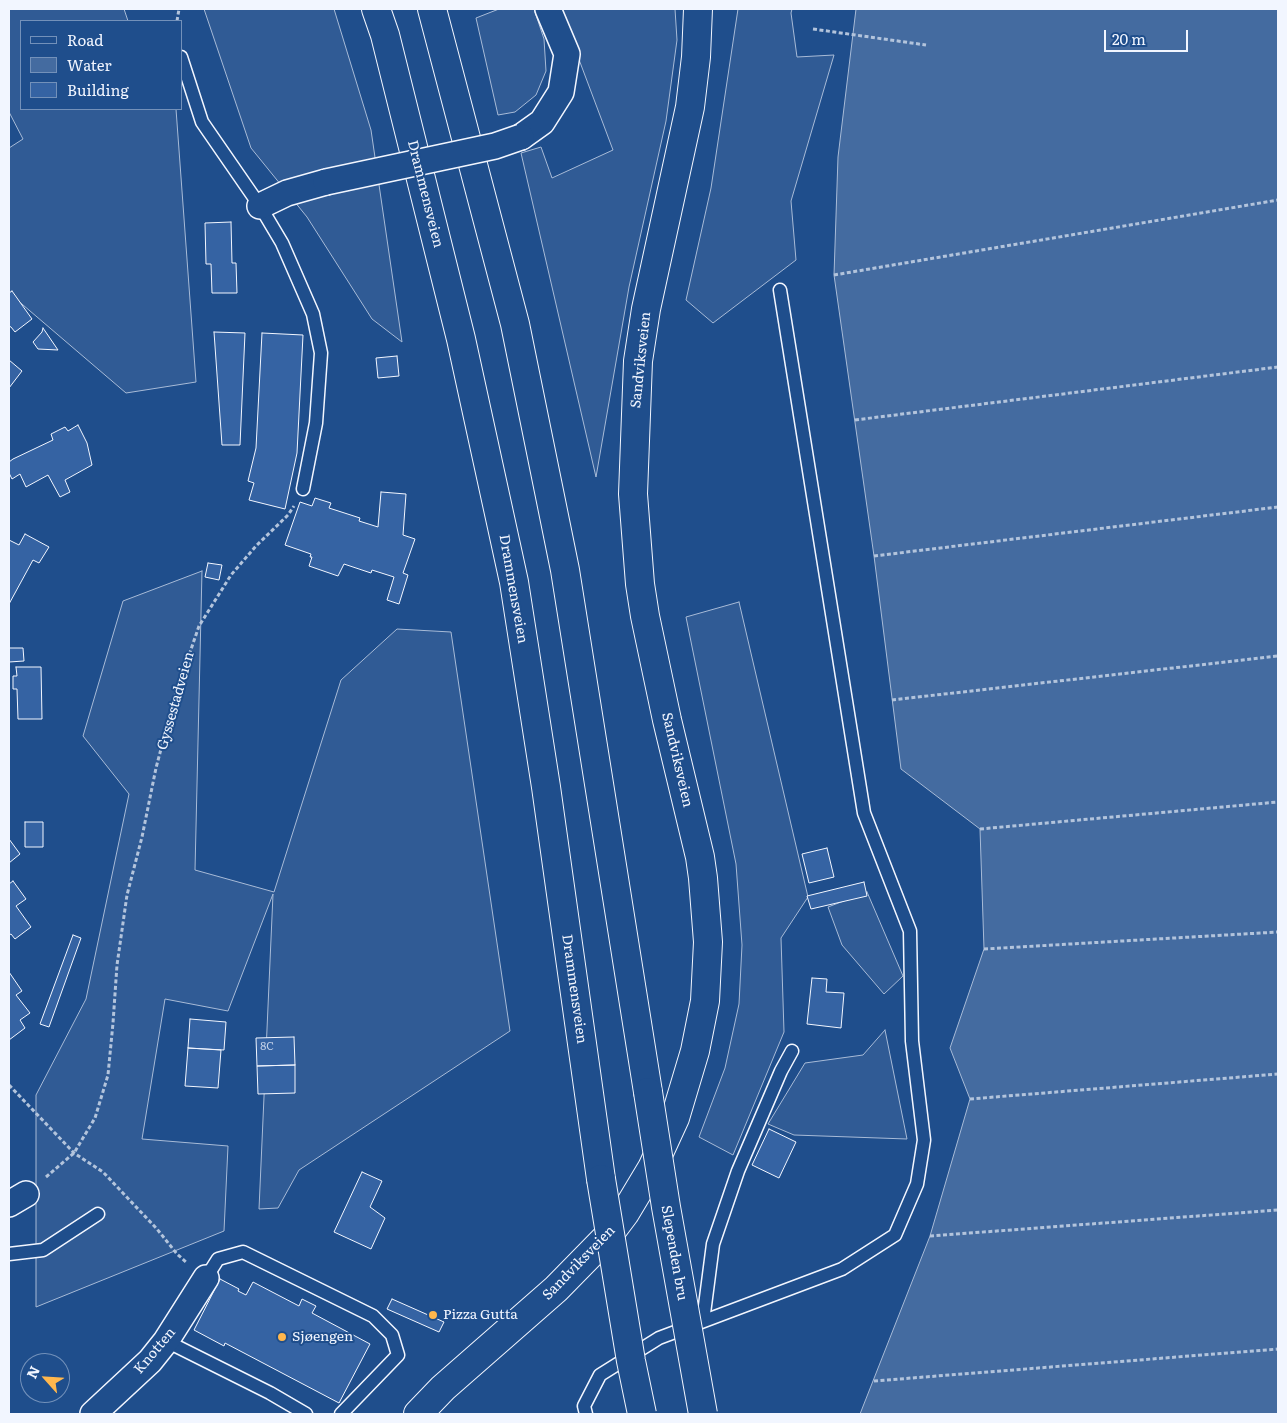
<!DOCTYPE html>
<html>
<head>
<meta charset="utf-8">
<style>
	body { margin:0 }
	#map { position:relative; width:1287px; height:1423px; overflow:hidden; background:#1f4e8c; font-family:Literata,serif }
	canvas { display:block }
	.frame { position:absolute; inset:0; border:10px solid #f2f6ff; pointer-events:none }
	.legend { position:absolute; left:20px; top:20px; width:162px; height:90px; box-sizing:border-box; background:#1f4e8c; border:1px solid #7391ba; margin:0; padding:6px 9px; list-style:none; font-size:15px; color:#f2f6ff }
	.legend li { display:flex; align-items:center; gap:10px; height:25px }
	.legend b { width:25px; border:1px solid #7391ba }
	.north { position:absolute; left:20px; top:1353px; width:50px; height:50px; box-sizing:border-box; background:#1f4e8c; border:1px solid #7391ba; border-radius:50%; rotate:296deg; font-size:14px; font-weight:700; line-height:20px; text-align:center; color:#f2f6ff }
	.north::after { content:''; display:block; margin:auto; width:18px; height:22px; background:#ffb74d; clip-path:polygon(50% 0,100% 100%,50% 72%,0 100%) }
	.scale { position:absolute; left:1104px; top:30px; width:84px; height:22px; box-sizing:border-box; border:2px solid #f2f6ff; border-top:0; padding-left:6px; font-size:15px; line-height:18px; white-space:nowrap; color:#f2f6ff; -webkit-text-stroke:4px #1f4e8c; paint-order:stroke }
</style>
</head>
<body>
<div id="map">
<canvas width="1287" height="1423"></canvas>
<div class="frame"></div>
<ul class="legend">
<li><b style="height:6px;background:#1f4e8c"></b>Road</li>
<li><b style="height:14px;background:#446ba0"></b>Water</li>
<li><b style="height:14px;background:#3563a3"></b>Building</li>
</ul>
<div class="north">N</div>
<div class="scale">20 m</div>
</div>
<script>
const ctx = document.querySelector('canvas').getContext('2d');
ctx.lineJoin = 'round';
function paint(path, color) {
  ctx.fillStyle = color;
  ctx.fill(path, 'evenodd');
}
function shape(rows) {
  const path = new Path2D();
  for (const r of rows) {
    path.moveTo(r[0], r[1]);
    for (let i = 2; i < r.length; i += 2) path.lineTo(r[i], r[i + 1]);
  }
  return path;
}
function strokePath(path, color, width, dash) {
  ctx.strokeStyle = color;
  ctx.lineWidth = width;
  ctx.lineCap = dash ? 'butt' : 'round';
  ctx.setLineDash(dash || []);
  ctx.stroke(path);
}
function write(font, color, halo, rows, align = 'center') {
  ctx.font = font + ' Literata,serif';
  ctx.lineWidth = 4;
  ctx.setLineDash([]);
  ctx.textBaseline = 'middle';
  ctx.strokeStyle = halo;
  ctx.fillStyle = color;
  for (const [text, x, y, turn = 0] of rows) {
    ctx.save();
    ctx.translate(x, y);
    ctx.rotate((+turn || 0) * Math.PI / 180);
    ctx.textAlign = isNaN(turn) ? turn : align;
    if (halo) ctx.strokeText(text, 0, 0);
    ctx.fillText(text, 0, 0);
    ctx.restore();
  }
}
const built = shape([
	[9,9,124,9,128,21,21,21,21,109,176,109,196,382,126,393,9,293,9,148,23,139,9,112,9,9],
	[204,9,334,9,371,130,402,342,372,319,307,217,251,148,204,9],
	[499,9,534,9,544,39,546,71,536,95,515,112,498,115,476,18,499,9],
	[560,9,675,9,677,40,666,121,629,287,596,477,521,153,541,147,552,178,613,150,560,9],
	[738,9,792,9,791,13,797,57,834,55,791,201,796,260,713,323,686,300,711,188,738,9],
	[202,571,195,870,274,892,341,680,397,629,451,632,510,1031,299,1170,278,1208,259,1209,273,894,228,1011,165,999,142,1139,228,1146,224,1231,36,1307,36,1095,86,999,129,794,83,736,123,601,202,571],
	[739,602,808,897,781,938,784,1032,733,1155,699,1137,725,1068,739,1004,742,945,736,864,686,617,739,602],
	[867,892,903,976,884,994,842,945,828,907,867,892],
	[885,1030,907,1139,794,1135,768,1124,805,1063,863,1055,885,1030]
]);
paint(built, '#305b95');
strokePath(built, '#a8bbd7', 1);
const water = shape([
	[856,9,1278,9,1278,1414,860,1414,930,1236,970,1099,950,1048,984,949,980,829,901,769,874,556,834,275,838,157,856,9]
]);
paint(water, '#446ba0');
strokePath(water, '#a8bbd7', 1);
const building = shape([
	[231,222,232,263,236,263,237,293,212,293,211,264,206,264,205,223,231,222],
	[12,291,32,319,15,332,11,327,9,326,9,293,12,291],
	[43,328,58,350,38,349,33,342,42,332,43,328],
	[214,332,245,333,240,445,222,445,214,332],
	[262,333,303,335,297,453,285,509,249,500,254,483,248,481,256,448,262,333],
	[397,356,399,376,378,378,376,358,397,356],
	[9,360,22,371,9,388,9,360],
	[78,425,87,443,92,465,65,480,70,492,60,497,48,475,26,487,20,474,12,479,9,473,9,462,13,459,53,440,51,434,65,427,68,431,78,425],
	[381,492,406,494,403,535,415,539,403,573,408,575,399,604,387,600,394,577,372,570,371,573,344,564,338,576,309,566,312,557,310,557,311,554,285,545,300,502,312,506,315,498,331,503,329,508,360,518,359,521,378,527,381,492],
	[25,534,49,547,39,563,33,560,9,604,9,540,19,545,25,534],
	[208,563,222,565,219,580,205,577,208,563],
	[9,648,23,648,24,661,9,662,9,648],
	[16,667,41,667,42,719,18,719,17,689,13,689,13,676,17,676,16,667],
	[25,822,43,822,43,847,25,847,25,822],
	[9,839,20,854,9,863,9,839],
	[827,848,834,877,809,883,802,854,827,848],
	[13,881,26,899,16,906,31,927,15,939,11,934,9,935,9,884,13,881],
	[864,882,867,896,811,909,807,896,864,882],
	[73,935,81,938,49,1027,40,1024,73,935],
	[9,972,22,991,16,995,30,1013,20,1020,25,1028,9,1040,9,972],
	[812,978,827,979,826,992,844,993,841,1028,807,1024,812,978],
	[190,1019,226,1022,224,1050,188,1048,190,1019],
	[294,1037,295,1065,257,1066,256,1038,294,1037],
	[188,1048,221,1050,218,1088,185,1086,188,1048],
	[295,1065,295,1093,258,1094,257,1066,295,1065],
	[769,1129,796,1142,779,1178,752,1165,769,1129],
	[362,1172,382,1181,370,1207,385,1218,371,1249,334,1232,362,1172],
	[220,1279,239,1289,238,1291,246,1295,253,1282,299,1306,302,1299,316,1306,312,1313,370,1344,339,1403,225,1343,224,1346,194,1330,220,1279],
	[392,1299,444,1322,439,1332,387,1309,392,1299]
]);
paint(building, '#3563a3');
strokePath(building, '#f2f6ff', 1);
const service = shape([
	[181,57,202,122,260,206,282,243,313,314,321,353,316,423,303,489],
	[9,1254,43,1250,98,1214],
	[206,1278,218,1259,243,1252,373,1316,392,1335,398,1355,341,1414],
	[703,1321,713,1244,738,1171,781,1071,792,1051],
	[166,1341,270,1393,306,1414],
	[586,1414,584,1406,600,1375,659,1338,842,1269,895,1235,917,1184,924,1140,912,1041,910,931,864,813,780,290]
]);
const minor = shape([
	[521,137,542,122,561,92,567,54,548,9],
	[260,206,287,193,326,182],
	[9,1204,26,1194],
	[93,1414,150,1361,166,1341,206,1278]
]);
const secondary = shape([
	[418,1414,443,1388,556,1289,607,1237,625,1213,652,1168,675,1118,695,1051,705,1001,708,942,703,878,700,857,667,720,645,616,640,584,633,494,638,361,646,309,690,107,696,57,698,9]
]);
const motorway = shape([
	[376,9,385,35,461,339,514,582,546,787,601,1179],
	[432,9,515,324,565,570,648,1092]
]);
strokePath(service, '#f2f6ff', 15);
strokePath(minor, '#f2f6ff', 28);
strokePath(secondary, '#f2f6ff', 30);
strokePath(motorway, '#f2f6ff', 30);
strokePath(shape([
	[177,21,179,9],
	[813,29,926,45],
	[834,275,1278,200],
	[855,420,1278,367],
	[874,556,1278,507],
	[892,700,1278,656],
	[980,829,1278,802],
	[984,949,1278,932],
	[9,1085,74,1153,103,1172,157,1229,177,1254,186,1262],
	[970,1099,1278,1074],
	[46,1177,74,1153,95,1118,108,1075,113,1023,117,965,127,895,142,837,156,768,175,696,199,626,231,575,256,546,288,515,294,506],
	[930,1236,1278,1210],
	[874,1381,1278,1349]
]), '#b3c4dc', 3, [4, 2.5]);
strokePath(service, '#1f4e8c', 12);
strokePath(minor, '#1f4e8c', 25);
strokePath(secondary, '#1f4e8c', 28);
strokePath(motorway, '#1f4e8c', 28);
const minorBridge = shape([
	[326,182,495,146,521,137]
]);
const motorwayBridge = shape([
	[648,1092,666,1207,703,1414],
	[601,1179,631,1361,642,1414]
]);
strokePath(minorBridge, '#f2f6ff', 28, []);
strokePath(motorwayBridge, '#f2f6ff', 30, []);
strokePath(minorBridge, '#1f4e8c', 25);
strokePath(motorwayBridge, '#1f4e8c', 28);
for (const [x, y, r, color] of [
	[433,1315,5,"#ffb74d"],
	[282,1337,5,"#ffb74d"]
]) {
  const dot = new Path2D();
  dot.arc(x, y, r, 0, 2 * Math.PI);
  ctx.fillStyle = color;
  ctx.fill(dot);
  strokePath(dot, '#1f4e8c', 2);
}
write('11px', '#c3d1e8', null, [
	["8C",267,1047]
]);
write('14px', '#f2f6ff', '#1f4e8c', [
	["Drammensveien",425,194,76],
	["Sandviksveien",641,360,-84],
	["Drammensveien",513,589,80],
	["Gyssestadveien",176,701,-74],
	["Sandviksveien",677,760,77],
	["Drammensveien",574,989,82],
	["Slependen bru",674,1253,80],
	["Sandviksveien",579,1263,-46],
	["Knotten",155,1351,-50]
]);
write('14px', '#f2f6ff', '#1f4e8c', [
	["Pizza Gutta",443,1315],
	["Sjøengen",292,1337]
], 'left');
</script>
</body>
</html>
